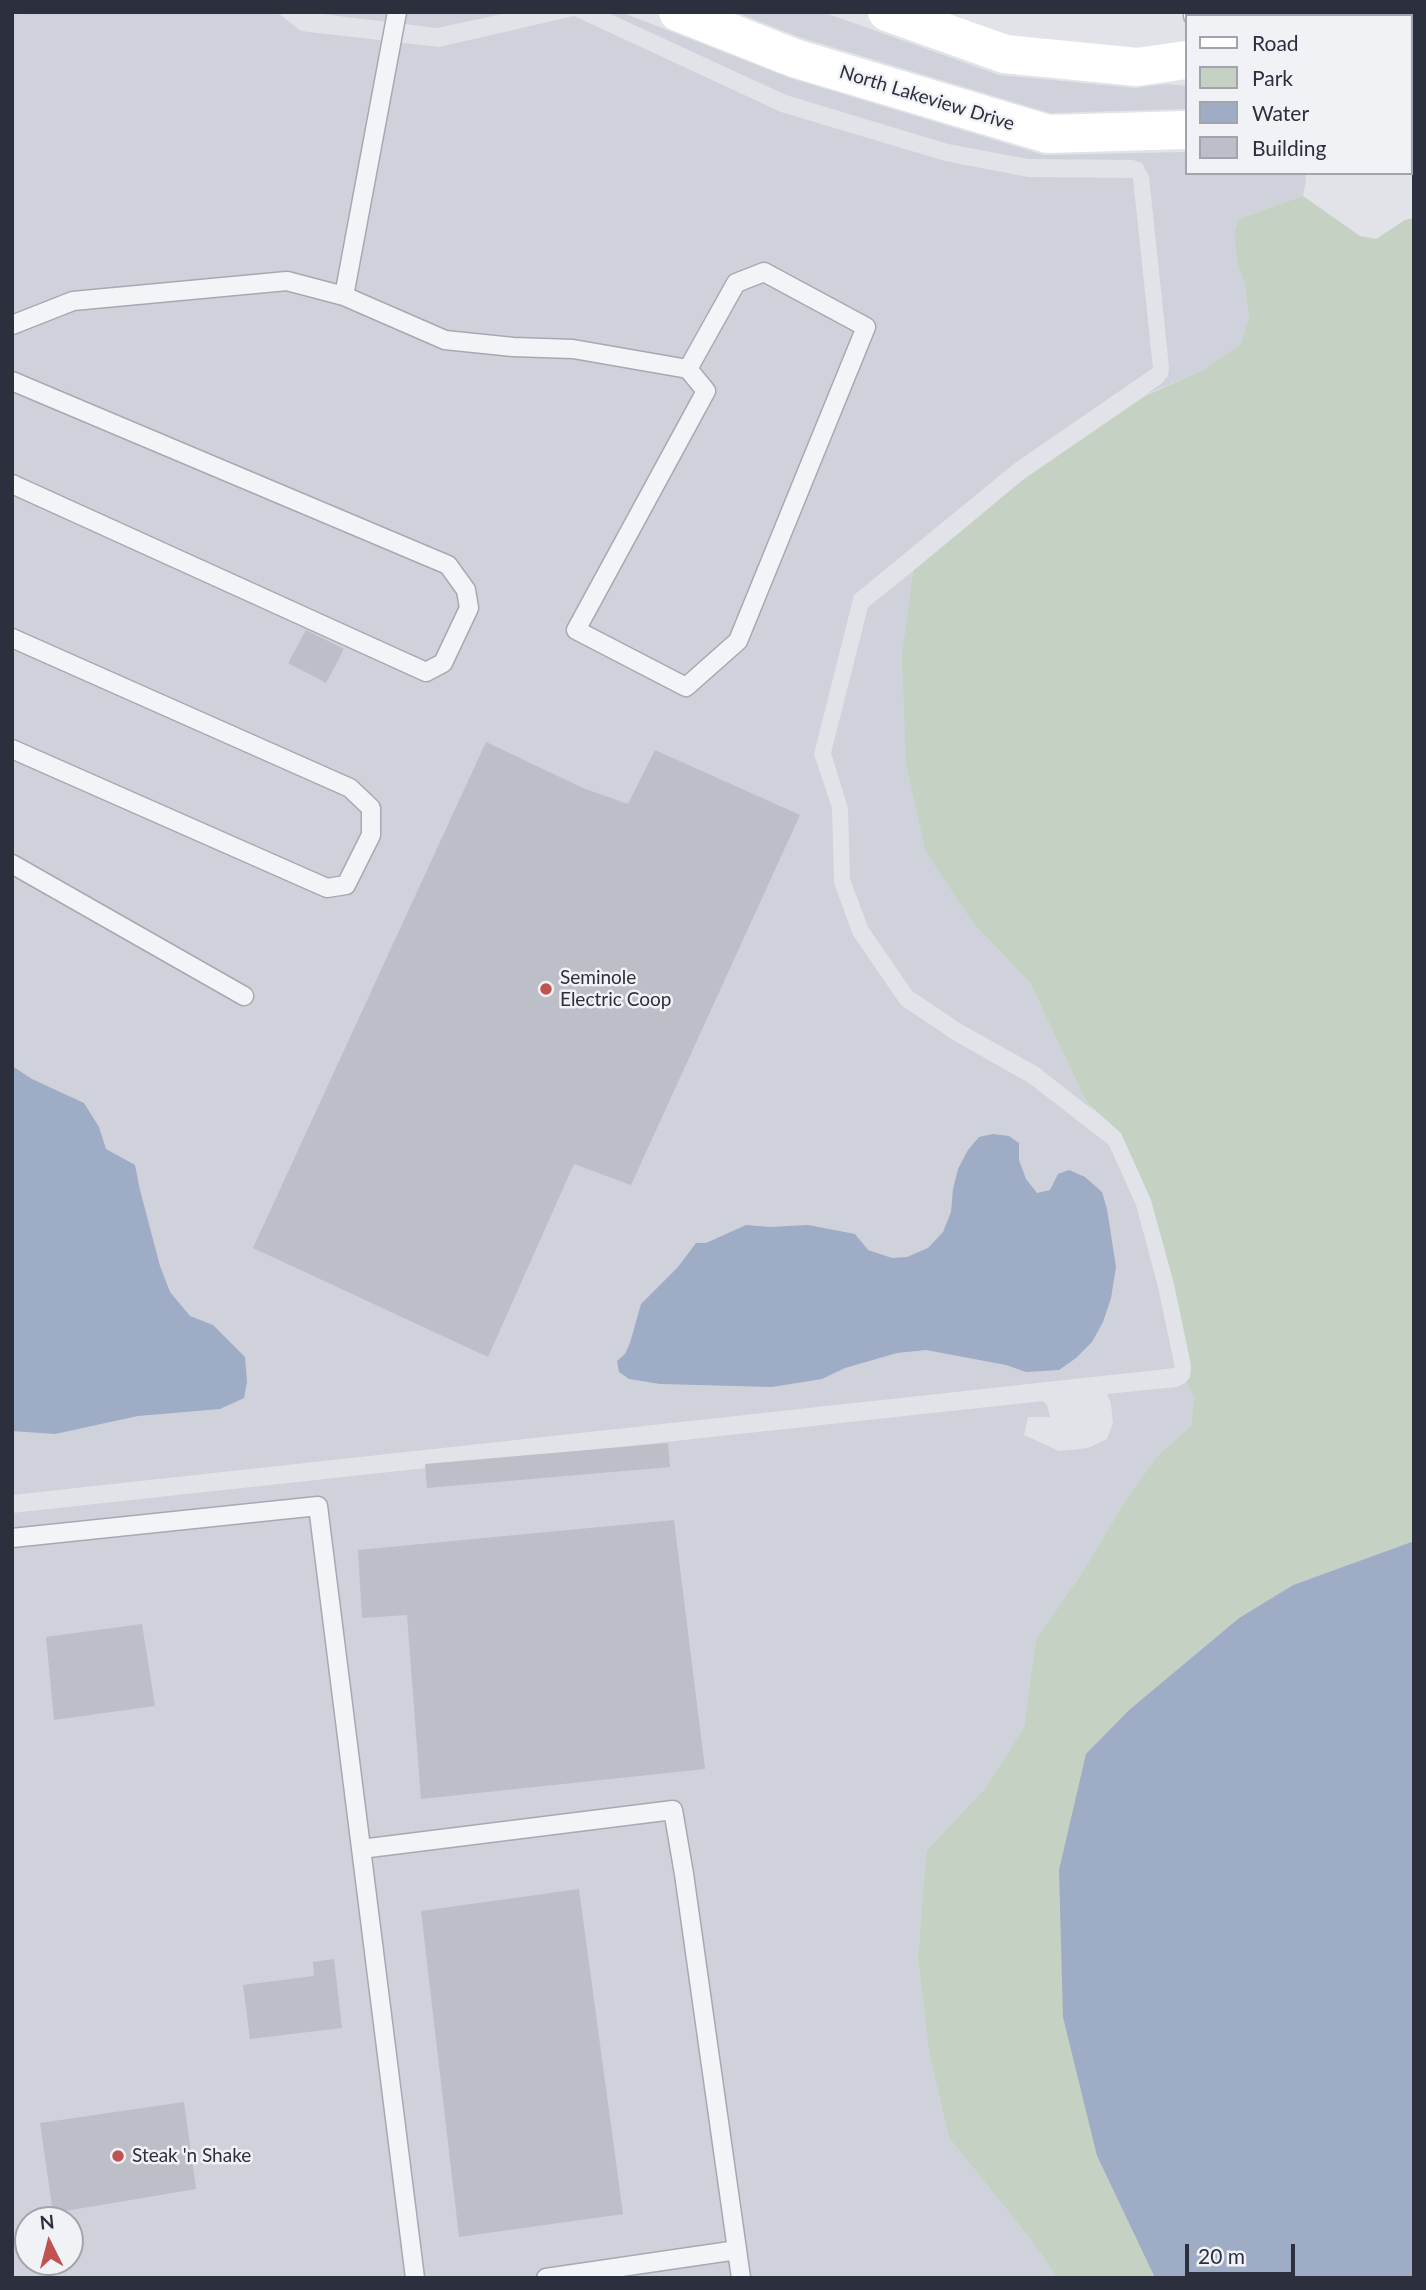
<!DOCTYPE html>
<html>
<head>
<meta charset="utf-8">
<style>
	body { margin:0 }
	#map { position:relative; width:1426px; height:2290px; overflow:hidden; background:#e1e3e8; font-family:Lato,sans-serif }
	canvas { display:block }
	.frame { position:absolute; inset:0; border:14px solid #2b2f3e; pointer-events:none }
	.legend { position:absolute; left:1185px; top:14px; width:228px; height:161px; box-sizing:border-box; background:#f0f2f6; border:2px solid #a1a4ac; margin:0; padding:9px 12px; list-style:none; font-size:21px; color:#2b2f3e }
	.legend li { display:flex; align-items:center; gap:14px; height:35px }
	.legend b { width:35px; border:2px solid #a1a4ac }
	.north { position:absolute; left:14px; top:2206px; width:70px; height:70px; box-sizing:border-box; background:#f0f2f6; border:2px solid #a1a4ac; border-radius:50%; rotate:354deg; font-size:19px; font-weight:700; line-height:28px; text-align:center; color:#2b2f3e }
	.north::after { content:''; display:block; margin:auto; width:24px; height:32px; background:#c15252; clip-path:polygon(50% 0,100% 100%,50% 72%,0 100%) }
	.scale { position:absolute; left:1185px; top:2244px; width:110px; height:32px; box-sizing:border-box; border:4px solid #2b2f3e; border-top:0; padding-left:9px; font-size:21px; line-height:24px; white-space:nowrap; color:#2b2f3e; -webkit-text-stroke:5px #f0f2f6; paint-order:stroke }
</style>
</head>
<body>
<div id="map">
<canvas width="1426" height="2290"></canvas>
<div class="frame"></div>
<ul class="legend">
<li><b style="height:9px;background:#fff"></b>Road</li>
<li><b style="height:19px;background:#c4d1c3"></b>Park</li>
<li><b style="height:19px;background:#9facc5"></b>Water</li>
<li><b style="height:19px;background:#bcbec8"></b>Building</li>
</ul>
<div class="north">N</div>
<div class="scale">20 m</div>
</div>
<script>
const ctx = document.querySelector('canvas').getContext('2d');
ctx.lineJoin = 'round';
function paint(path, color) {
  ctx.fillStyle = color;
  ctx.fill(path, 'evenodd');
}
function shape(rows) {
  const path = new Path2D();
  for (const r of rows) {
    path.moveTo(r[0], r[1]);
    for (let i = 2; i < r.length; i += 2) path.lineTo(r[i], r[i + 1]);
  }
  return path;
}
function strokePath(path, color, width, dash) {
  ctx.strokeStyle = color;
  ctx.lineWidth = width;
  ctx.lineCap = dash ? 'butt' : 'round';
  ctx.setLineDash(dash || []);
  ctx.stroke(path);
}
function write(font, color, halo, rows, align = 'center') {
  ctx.font = font + ' Lato,sans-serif';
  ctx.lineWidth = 5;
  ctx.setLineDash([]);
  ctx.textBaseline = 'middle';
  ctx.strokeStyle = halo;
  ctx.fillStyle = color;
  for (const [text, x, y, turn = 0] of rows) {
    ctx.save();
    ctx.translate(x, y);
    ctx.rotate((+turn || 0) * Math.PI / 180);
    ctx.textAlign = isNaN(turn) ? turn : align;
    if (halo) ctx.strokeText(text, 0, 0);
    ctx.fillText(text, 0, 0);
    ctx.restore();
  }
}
paint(shape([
	[37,12,277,12,301,31,439,47,574,16,781,112,945,161,1028,177,1133,178,1153,368,1015,463,854,595,814,754,832,808,834,883,853,935,901,1005,953,1040,1029,1083,1109,1145,1136,1205,1158,1287,1175,1368,12,1495,12,15],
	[305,12,511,12,437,28],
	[606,12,621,12,790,78,1044,155,1186,152,1186,173,1305,173,1306,179,1303,196,1238,219,1234,235,1237,261,1245,286,1249,317,1242,344,1203,370,1145,395,1162,383,1168,376,1169,367,1149,176,1142,163,1133,160,1028,159,948,144,786,95],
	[735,12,823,12,999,75,1136,88,1167,84,1186,86,1186,109,1050,113,799,37],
	[913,571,902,652,974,924,1030,983,1087,1103,1094,1111,1038,1067,961,1024,912,991,868,927,850,879,848,808,831,753,868,607],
	[1186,1382,1194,1397,1191,1426,1158,1455,1125,1501,1082,1573,1036,1639,1024,1727,986,1787,926,1851,918,1958,929,2053,949,2138,1033,2242,1057,2278,12,2278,12,1513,1043,1401,1047,1405,1050,1417,1028,1417,1024,1435,1059,1451,1088,1448,1107,1439,1113,1423,1111,1404,1107,1394,1177,1387],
	[28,2220,70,2220,70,2262,28,2262]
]), '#cfd2da');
paint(shape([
	[1303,196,1360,236,1376,239,1405,220,1414,218,1414,1541,1293,1585,1239,1618,1129,1710,1086,1755,1097,2156,1155,2278,1057,2278,1033,2242,949,2138,929,2053,918,1958,926,1851,986,1787,1024,1727,1036,1639,1082,1573,1125,1501,1158,1455,1191,1426,1194,1397,1186,1382,1190,1377,1191,1365,1174,1284,1151,1200,1121,1133,1087,1103,1030,983,974,924,926,852,906,764,902,652,913,571,1024,479,1145,396,1203,370,1241,344,1249,317,1245,286,1237,261,1234,235,1238,219]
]), '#c4d1c3');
paint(shape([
	[12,1066,32,1079,84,1103,99,1127,106,1149,135,1165,140,1190,160,1266,170,1292,190,1316,213,1325,245,1357,247,1382,244,1398,220,1409,138,1416,55,1434,12,1431],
	[993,1134,1009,1136,1019,1143,1019,1160,1026,1179,1037,1193,1050,1190,1058,1174,1069,1170,1085,1177,1102,1192,1107,1209,1116,1267,1111,1298,1103,1322,1092,1342,1076,1358,1059,1370,1026,1372,1006,1365,926,1350,897,1353,845,1368,822,1379,772,1387,660,1384,629,1379,619,1372,617,1361,625,1354,630,1343,641,1304,678,1267,696,1243,706,1243,746,1225,770,1227,808,1225,855,1234,868,1250,892,1258,907,1257,928,1248,943,1232,951,1212,953,1189,958,1169,968,1150,979,1137],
	[1414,1541,1414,2278,1155,2278,1097,2156,1063,2017,1059,1870,1086,1754,1129,1710,1239,1618,1293,1585]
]), '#9facc5');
paint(shape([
	[306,630,344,649,326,683,288,663],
	[486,742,583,788,628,804,655,750,800,815,631,1185,574,1164,488,1357,253,1248],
	[668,1443,670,1467,427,1488,425,1464],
	[674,1520,705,1769,421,1799,407,1615,362,1618,358,1550],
	[142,1624,155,1706,54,1720,46,1637],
	[579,1889,623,2214,459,2237,421,1911],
	[334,1959,342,2028,250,2039,243,1985,314,1976,313,1962],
	[184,2102,196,2189,53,2213,40,2123]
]), '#bcbec8');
const lane = shape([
	[1193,12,1193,16],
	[344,296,397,12],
	[12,325,73,301,287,281,344,296,445,340,513,347,573,349,688,369,706,391,576,630,686,687,738,641,866,327,764,272,736,283,688,369],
	[12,381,448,565,466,590,469,608,443,663,426,672,12,484],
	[12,638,350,788,371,808,371,835,346,885,327,888,12,749],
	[12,864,244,996],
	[12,1538,318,1506,415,2278],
	[361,1849,673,1810,684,1874,741,2278],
	[546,2278,737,2250]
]);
strokePath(lane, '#a7a9b2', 21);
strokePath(lane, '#f3f4f7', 18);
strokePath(shape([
	[678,12,794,58,1048,134,1186,130],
	[887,12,1005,54,1137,67,1186,60],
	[1397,16,1410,12],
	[1410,106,1414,106]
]), '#fff', 38);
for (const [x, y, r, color] of [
	[546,989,7,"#c15252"],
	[118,2156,7,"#c15252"]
]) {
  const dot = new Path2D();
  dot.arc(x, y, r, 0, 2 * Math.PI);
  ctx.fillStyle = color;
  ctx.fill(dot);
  strokePath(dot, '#f0f2f6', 2.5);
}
write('19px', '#2b2f3e', '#f0f2f6', [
	["North Lakeview Drive",927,98,17]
]);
write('19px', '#2b2f3e', '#f0f2f6', [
	["Seminole",560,978],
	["Electric Coop",560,1000],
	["Steak 'n Shake",132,2156]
], 'left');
</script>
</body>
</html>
